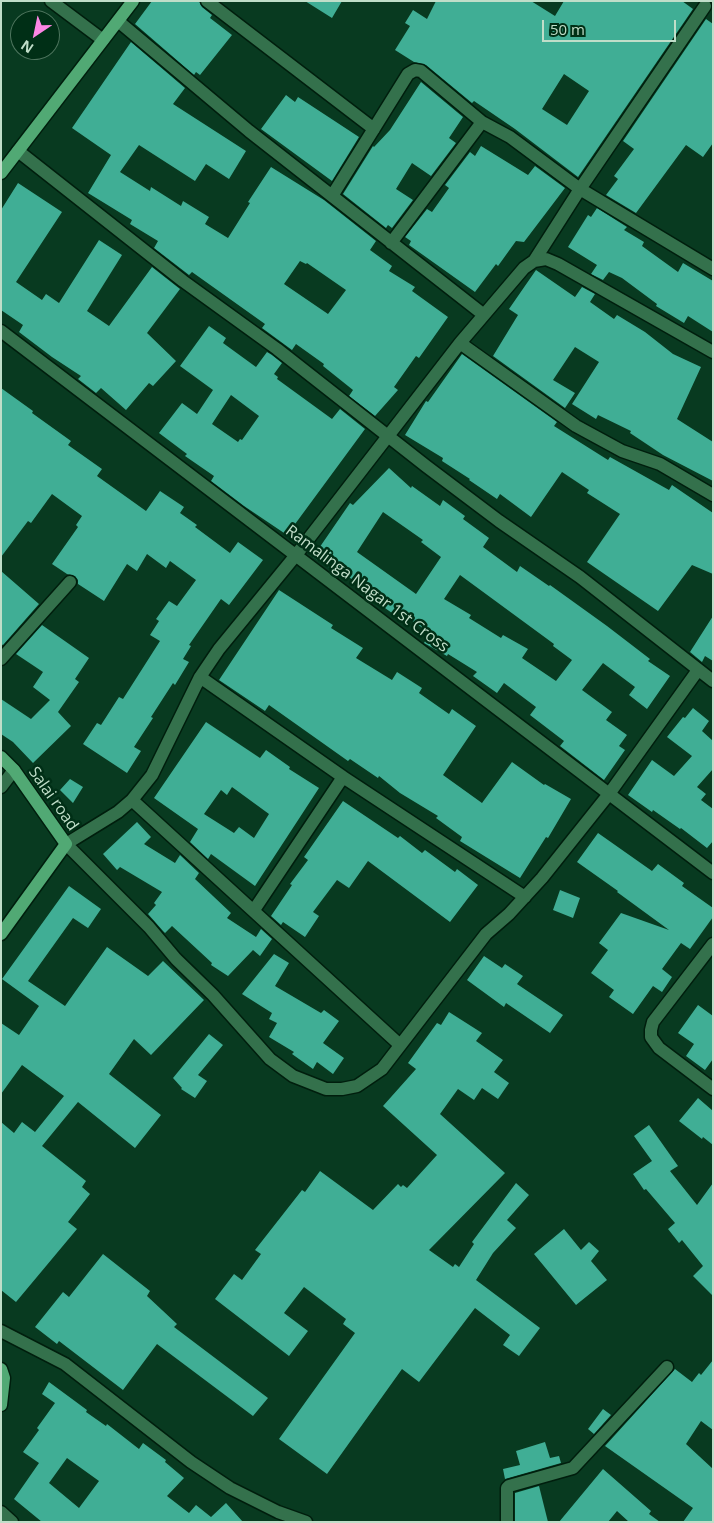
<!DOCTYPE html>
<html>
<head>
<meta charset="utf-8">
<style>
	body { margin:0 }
	#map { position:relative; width:714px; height:1523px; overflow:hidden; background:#083a20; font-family:"Open Sans",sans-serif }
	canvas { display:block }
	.frame { position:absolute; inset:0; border:2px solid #c0dec9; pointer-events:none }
	.north { position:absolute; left:10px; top:10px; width:50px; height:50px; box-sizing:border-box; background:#002f16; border:1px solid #4d755e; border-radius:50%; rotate:214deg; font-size:14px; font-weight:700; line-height:20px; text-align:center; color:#c0dec9 }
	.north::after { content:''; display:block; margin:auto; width:18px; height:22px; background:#fc86e4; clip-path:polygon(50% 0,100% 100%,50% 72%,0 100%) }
	.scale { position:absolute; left:542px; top:20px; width:134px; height:22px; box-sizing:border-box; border:2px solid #c0dec9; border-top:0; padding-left:6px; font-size:15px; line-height:18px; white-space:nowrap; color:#c0dec9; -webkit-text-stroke:4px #002f16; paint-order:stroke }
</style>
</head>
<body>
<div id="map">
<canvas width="714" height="1523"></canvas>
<div class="frame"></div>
<div class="north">N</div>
<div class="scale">50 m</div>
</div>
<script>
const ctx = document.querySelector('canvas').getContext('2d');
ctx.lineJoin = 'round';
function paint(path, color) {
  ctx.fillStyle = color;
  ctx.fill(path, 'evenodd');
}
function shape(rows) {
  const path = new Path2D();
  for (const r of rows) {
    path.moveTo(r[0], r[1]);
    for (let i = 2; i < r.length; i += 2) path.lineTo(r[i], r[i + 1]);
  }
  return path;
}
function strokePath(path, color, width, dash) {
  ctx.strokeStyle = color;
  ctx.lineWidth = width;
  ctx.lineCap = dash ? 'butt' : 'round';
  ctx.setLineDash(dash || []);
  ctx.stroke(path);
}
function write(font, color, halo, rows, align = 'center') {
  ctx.font = font + ' "Open Sans",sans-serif';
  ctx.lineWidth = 5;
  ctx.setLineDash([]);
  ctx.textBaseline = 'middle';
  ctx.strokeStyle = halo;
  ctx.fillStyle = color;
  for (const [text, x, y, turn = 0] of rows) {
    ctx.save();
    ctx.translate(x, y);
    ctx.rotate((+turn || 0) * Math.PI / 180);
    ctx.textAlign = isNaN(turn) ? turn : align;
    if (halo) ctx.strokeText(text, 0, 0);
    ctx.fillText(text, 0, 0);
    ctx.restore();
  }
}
paint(shape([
	[152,1,199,1,202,7,212,15,210,18,232,35,200,75,196,72,194,75,135,24],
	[305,1,342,1,332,18],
	[436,1,531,1,555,16,564,1,682,1,693,9,578,177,515,129,474,101,472,103,426,65,414,62,395,50,410,26,405,23,413,10,427,19],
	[564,74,589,91,567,125,542,109],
	[706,19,713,24,713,143,703,157,686,145,636,213,606,195,618,179,614,176,634,149,623,141],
	[131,42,185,88,173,104,246,151,229,179,206,164,195,181,139,145,120,172,150,191,151,187,181,206,183,201,209,217,205,224,228,238,250,203,248,202,271,167,324,200,376,241,370,250,392,266,389,271,415,287,412,291,448,317,419,358,416,356,394,387,398,390,375,416,349,396,353,390,323,366,324,364,296,344,292,350,262,328,265,324,192,272,189,275,154,248,158,241,130,224,132,220,88,193,111,155,72,128],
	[300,261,306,264,307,263,346,290,328,314,284,284],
	[421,82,463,117,449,138,456,143,431,176,412,163,396,189,413,200,392,228,388,225,386,228,343,194,373,146,374,147,390,130],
	[286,95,295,102,298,97,359,137,332,181,261,129],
	[481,146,528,175,535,166,565,188,524,242,516,241,498,266,496,264,475,292,409,245,411,241,405,237,427,209,432,212,449,188,445,185,470,152,475,156],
	[18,183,62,212,16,282,42,300,46,294,59,303,99,240,122,255,87,311,109,326,152,267,180,289,147,333,176,361,153,386,149,383,126,410,101,388,96,393,78,379,81,376,52,357,19,332,23,325,1,310,1,210],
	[597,208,627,227,624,230,644,242,642,246,678,272,683,263,713,281,713,332,688,316,684,323,656,306,657,304,622,278,609,272,603,280,591,274,597,265,568,247,588,215,591,217],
	[536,270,575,297,582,287,595,294,590,302,614,319,617,315,645,332,673,354,701,367,677,419,713,442,713,481,663,455,630,433,631,431,598,415,596,419,572,404,599,362,575,347,553,380,575,393,565,408,493,356,518,315,509,309],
	[209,326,226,338,223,343,256,367,267,352,272,355,282,363,274,374,278,377,277,379,332,419,340,409,365,429,287,535,244,506,211,481,214,476,185,456,187,454,159,433,182,403,197,414,213,390,180,366],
	[231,395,259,416,242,440,240,439,238,442,212,424],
	[462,354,557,422,554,426,608,460,610,457,669,490,672,485,713,513,713,574,692,565,658,611,587,562,620,514,587,493,589,490,562,472,531,517,500,494,497,499,469,480,470,479,442,461,443,458,405,435,426,401,428,402],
	[1,388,33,411,32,413,71,441,68,445,102,469,97,476,146,511,160,491,184,507,180,513,197,525,195,527,230,553,238,542,263,560,229,605,221,599,189,645,191,646,183,659,189,662,175,685,173,683,151,717,153,718,134,747,141,751,127,773,83,744,97,723,101,725,119,697,123,699,160,641,150,635,159,621,156,619,169,601,177,606,196,580,170,561,166,568,147,554,137,571,127,564,104,601,78,584,78,580,75,576,67,574,52,564,78,527,76,525,82,516,52,494,31,523,28,521,1,557],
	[389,468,411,488,412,486,440,506,443,500,465,516,463,519,489,538,483,547,517,572,520,566,549,586,550,585,607,626,650,659,648,661,670,676,647,709,629,695,635,687,603,663,582,690,612,712,606,720,627,735,619,746,625,750,604,780,560,746,564,741,530,715,536,707,504,683,497,693,473,676,477,672,448,654,447,656,424,643,430,633,395,609,392,613,371,598,373,594,343,573,341,576,313,557,350,503,353,505],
	[383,512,423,540,421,542,441,557,416,594,357,552],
	[460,575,554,644,553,646,572,660,556,681,522,658,528,649,503,635,501,638,469,618,471,615,444,599],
	[1,571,39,604,3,645,1,644],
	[279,590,333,625,331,628,363,648,356,658,392,680,397,672,422,688,419,693,449,714,452,709,476,726,443,775,482,803,512,762,544,785,545,784,571,799,548,838,546,837,520,878,460,841,462,837,436,818,438,816,400,793,379,776,378,778,350,759,348,761,269,705,265,711,219,680],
	[713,616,713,661,705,656,702,662,690,652],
	[42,625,89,658,75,679,79,682,58,712,71,726,33,763,13,742,1,734,1,699,31,719,50,700,33,687,43,672,16,654],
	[693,708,709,721,702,731,713,741,713,769,697,787,706,794,701,800,713,809,713,841,707,848,681,828,680,829,653,810,652,812,628,795,652,760,674,776,692,756,667,737,683,717,685,718],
	[206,722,260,758,266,750,290,767,289,769,319,788,255,886,211,854,208,859,190,842,198,829,154,798],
	[232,787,269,814,254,838,239,827,234,833,204,814,221,790,227,795],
	[70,779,83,787,73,803,60,790],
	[343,801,398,838,400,836,422,853,425,850,455,872,457,869,478,885,450,922,368,861,349,888,337,880,313,912,319,916,305,937,283,922,281,925,271,916,292,885,290,884,308,860,304,857],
	[137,822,151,837,144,844,175,863,180,855,199,873,195,879,231,913,227,918,256,937,261,929,272,939,260,956,253,950,228,976,211,965,212,963,172,926,165,933,163,931,148,914,156,905,154,903,162,892,120,867,117,870,103,854],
	[598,833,652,871,658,864,684,883,682,886,713,908,713,917,690,949,681,943,662,969,672,977,662,992,653,986,633,1014,609,997,614,990,591,973,608,950,599,943,621,913,669,930,617,892,618,891,577,862],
	[69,886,101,909,88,928,73,918,28,981,65,1006,107,947,148,976,163,961,204,1000,151,1055,134,1039,109,1074,161,1115,135,1148,78,1102,42,1146,86,1181,82,1187,90,1194,68,1222,77,1229,16,1302,1,1290,1,1122,14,1133,22,1122,35,1132,64,1096,22,1065,1,1094,1,1023,19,1035,39,1006,2,979],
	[560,890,580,898,573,918,553,910],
	[274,954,289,963,275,986,321,1013,324,1010,339,1021,323,1043,344,1058,333,1074,317,1062,313,1069,292,1054,294,1052,269,1037,277,1023,269,1019,272,1013,242,994],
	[484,956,502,968,505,964,523,976,517,984,563,1015,550,1033,506,1003,504,1007,467,980],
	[698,1005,713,1016,713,1059,705,1070,686,1056,694,1044,678,1033],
	[449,1012,482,1033,476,1041,503,1060,494,1072,509,1083,498,1099,482,1088,474,1100,458,1089,440,1114,505,1173,429,1250,453,1267,455,1264,459,1267,474,1244,472,1242,516,1183,529,1195,507,1220,516,1228,493,1253,476,1280,540,1328,519,1356,503,1345,510,1335,475,1308,419,1382,402,1369,327,1474,279,1439,355,1333,343,1324,346,1319,304,1287,284,1313,308,1331,289,1356,215,1299,234,1274,242,1280,261,1254,255,1250,302,1190,305,1192,320,1171,373,1210,398,1184,401,1187,403,1185,407,1188,437,1155,383,1106,416,1069,408,1063,437,1023,441,1025],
	[209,1034,223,1045,198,1075,207,1081,195,1098,181,1089,182,1088,173,1078],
	[698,1098,713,1111,713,1145,703,1137,702,1139,679,1121],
	[649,1125,678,1166,670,1171,697,1205,713,1183,713,1296,693,1276,703,1266,682,1240,679,1243,668,1229,675,1223,646,1189,644,1190,633,1174,652,1161,634,1136],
	[564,1229,581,1250,589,1242,599,1251,591,1261,607,1280,576,1305,534,1254],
	[103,1254,150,1291,147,1296,177,1324,174,1327,268,1398,253,1416,157,1344,123,1390,59,1341,57,1344,35,1327,63,1292,69,1297],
	[713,1360,713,1430,701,1421,686,1444,713,1469,713,1522,683,1522,693,1508,605,1446,675,1369,692,1382,699,1373,701,1375],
	[49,1382,87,1410,86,1412,106,1426,107,1424,139,1449,143,1443,166,1460,165,1462,184,1478,167,1496,189,1513,196,1505,211,1517,226,1503,243,1522,42,1522,14,1499,39,1463,23,1452,39,1430,37,1428,55,1403,42,1394],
	[67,1458,99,1481,79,1508,49,1483],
	[603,1409,611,1415,594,1434,588,1429],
	[545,1442,550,1458,559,1456,561,1463,505,1479,503,1469,520,1465,516,1451],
	[603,1469,651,1511,649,1514,660,1522,629,1522,617,1511,608,1522,559,1522],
	[539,1486,548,1522,515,1522,515,1493]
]), '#40ae95');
const minor = shape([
	[51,1,103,40],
	[207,1,374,129],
	[118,21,249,131,484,315],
	[482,122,510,137,580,189,713,269],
	[18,151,183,281,277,349,426,466,499,521,580,577,713,681],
	[332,196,408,74,415,70,421,71,482,122,391,243],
	[534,261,580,189,705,6],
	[1,331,713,873],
	[460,343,576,426,622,451,660,464,713,495],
	[1,659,70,582],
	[698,670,609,794,542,878,509,914,486,934,382,1069,357,1086,342,1089,326,1089,293,1076,270,1059,213,995,176,959,149,927,66,844,118,812,132,800,152,775,200,677,219,649,296,555,460,343,524,268,534,261,546,259,558,264,713,352],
	[200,677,343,777],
	[1,787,14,770],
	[132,800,400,1045],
	[254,910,343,777,525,897],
	[713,944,653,1022,651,1030,651,1037,659,1048,713,1089],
	[1,1331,65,1364,191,1462,230,1488,278,1512,306,1522],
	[1,1512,12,1522],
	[507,1522,507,1488,509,1486,573,1468,667,1367]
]);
const major = shape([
	[1,173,133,1],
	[1,757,14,770,66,844,1,934],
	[1,1369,4,1378,1,1405]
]);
strokePath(minor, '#001e0d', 15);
strokePath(major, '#001e0d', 15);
strokePath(minor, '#34714c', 12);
strokePath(major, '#51a974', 12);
write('16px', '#c0dec9', '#002f16', [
	["Ramalinga Nagar 1st Cross",367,589,37],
	["Salai road",53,799,55]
]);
</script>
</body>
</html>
